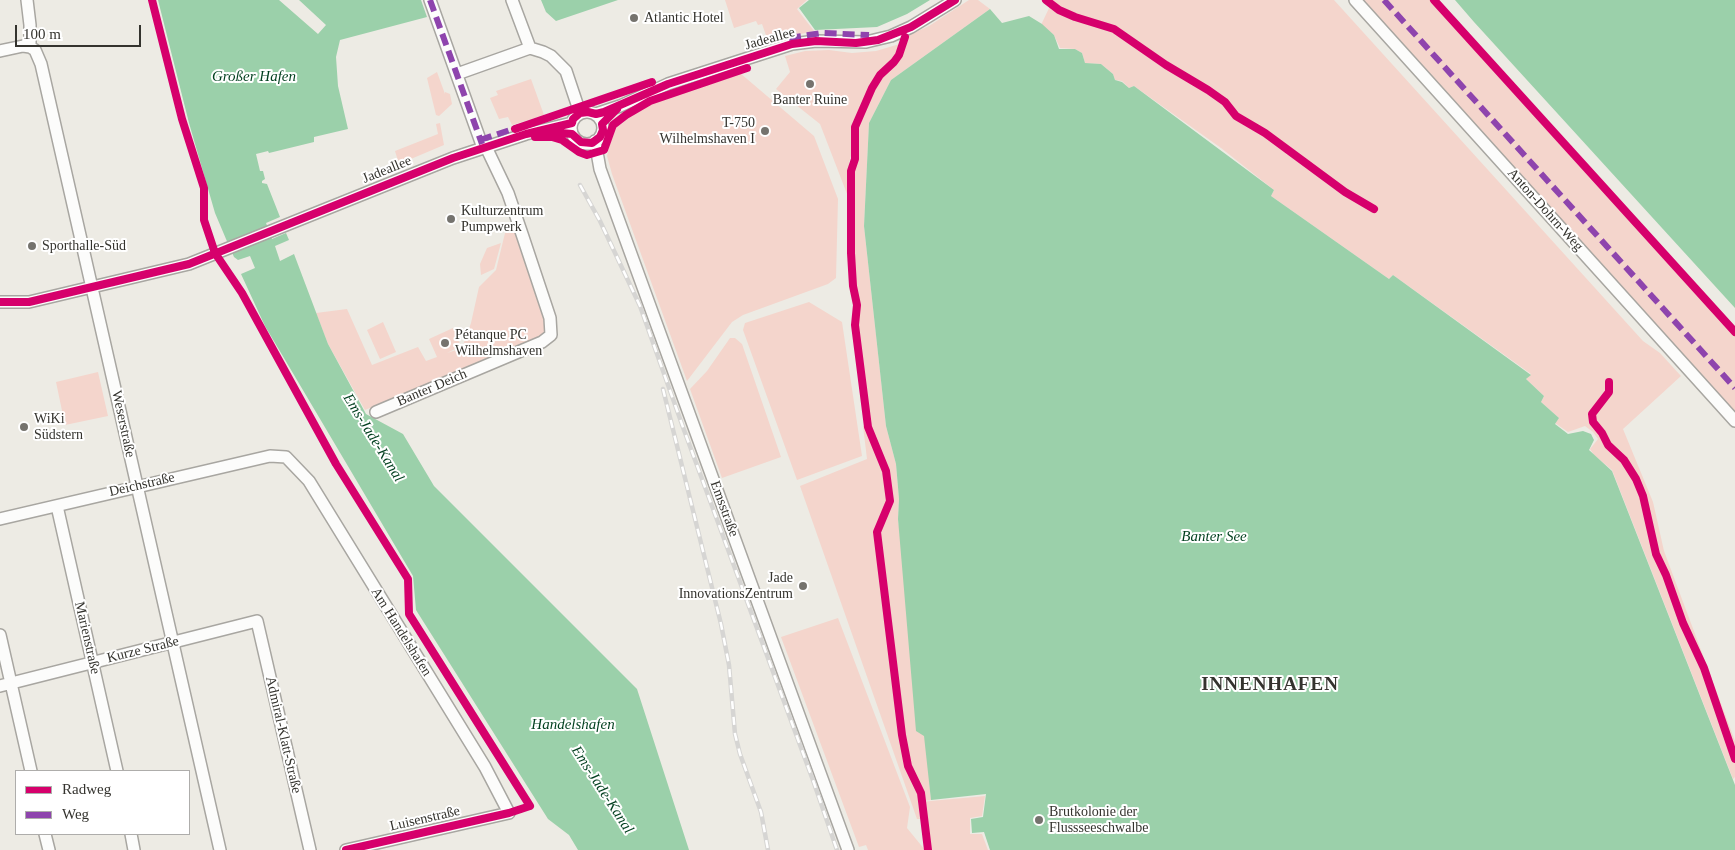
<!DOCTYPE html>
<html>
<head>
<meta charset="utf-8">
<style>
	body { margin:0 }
	#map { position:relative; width:1735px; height:850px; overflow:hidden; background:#edebe4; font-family:Georgia,serif }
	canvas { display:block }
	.legend { position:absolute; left:15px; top:770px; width:175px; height:65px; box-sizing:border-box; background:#fff; border:1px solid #aeadab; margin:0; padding:6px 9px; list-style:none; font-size:15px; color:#34332e }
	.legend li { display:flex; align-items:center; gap:10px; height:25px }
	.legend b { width:25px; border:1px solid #aeadab }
	.scale { position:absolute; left:15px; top:25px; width:126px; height:22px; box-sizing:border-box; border:2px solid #34332e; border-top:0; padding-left:6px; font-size:15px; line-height:18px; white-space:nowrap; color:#34332e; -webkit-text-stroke:4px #fff; paint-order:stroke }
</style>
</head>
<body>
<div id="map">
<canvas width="1735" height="850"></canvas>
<ul class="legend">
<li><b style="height:6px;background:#d6006c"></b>Radweg</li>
<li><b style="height:6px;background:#8e44ad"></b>Weg</li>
</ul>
<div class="scale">100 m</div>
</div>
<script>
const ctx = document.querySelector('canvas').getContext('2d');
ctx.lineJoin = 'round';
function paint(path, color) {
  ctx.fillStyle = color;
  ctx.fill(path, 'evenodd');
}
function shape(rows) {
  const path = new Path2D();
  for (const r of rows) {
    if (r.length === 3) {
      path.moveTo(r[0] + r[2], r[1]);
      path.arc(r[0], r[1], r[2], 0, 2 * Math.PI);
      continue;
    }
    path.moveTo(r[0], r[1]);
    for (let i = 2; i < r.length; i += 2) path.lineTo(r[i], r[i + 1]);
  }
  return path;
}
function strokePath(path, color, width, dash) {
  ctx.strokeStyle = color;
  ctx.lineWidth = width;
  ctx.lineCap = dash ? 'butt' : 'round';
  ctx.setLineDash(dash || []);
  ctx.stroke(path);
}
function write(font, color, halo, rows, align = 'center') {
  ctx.font = font + ' Georgia,serif';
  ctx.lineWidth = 4;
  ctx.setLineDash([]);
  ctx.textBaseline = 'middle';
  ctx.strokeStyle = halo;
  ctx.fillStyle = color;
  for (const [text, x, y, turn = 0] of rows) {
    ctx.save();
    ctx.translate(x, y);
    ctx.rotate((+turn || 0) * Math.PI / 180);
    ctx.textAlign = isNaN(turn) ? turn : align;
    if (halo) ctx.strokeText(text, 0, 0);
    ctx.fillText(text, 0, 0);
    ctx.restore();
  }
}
paint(shape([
	[725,0,807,0,797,9,814,31,770,41,767,38,762,24,758,25,756,21,734,28],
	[969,0,978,0,990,9,891,80,869,123,864,226,886,426,896,464,899,499,898,519,928,764,931,800,923,801,921,793,908,766,902,735,877,532,890,501,886,471,868,427,855,325,857,305,853,286,851,253,851,171,855,159,855,127,872,88,880,75,894,62,899,55,905,37,929,26],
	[1049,0,1334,0,1643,341,1660,353,1681,376,1623,429,1653,502,1664,551,1735,741,1735,777,1733,779,1612,470,1594,455,1590,449,1598,439,1593,432,1585,426,1568,432,1555,423,1559,418,1541,402,1544,396,1526,379,1531,374,1393,275,1389,279,1271,196,1274,190,1221,148,1134,86,1129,88,1122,81,1115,80,1113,74,1101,64,1085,63,1082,53,1075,49,1060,48,1054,35,1041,25,1051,4],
	[1362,0,1433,0,1735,332,1735,413],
	[903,43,894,60,877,77,871,86,854,129,852,152,849,163,849,199,820,124,776,89,790,72,785,56,805,51,829,50,852,53,876,51],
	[437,72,445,94,445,92,450,94,452,104,439,116,436,115,427,78],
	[740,73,814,136,838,199,836,278,828,284,743,315,732,322,687,381,612,174,607,156,609,147,616,128,649,103],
	[531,79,544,115,512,125,508,117,499,119,490,98,498,95,496,91],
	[440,123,444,145,399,164,395,151,438,134,436,124],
	[513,224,548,318,548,333,539,340,365,410,328,344,316,313,347,309,372,365,418,347,426,361,437,357,429,339,453,328,461,346,447,353,462,348,471,323,479,287,496,270,506,229],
	[501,243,494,269,481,275,480,264,487,248],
	[809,302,842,322,862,456,797,480,743,330,745,323],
	[383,322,396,352,380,359,367,330],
	[730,338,735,338,742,344,781,457,722,478,690,389,707,371],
	[98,372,108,416,65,425,56,382],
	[863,426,866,427,882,470,888,501,875,531,898,724,905,764,921,799,918,801,920,819,917,819,800,486,867,459],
	[838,618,910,807,907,828,925,850,868,850,866,845,859,847,781,637],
	[985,796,982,816,970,818,970,834,982,834,988,850,926,850,920,802]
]), '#f4d5cc');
paint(shape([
	[158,0,279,0,318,34,326,25,299,0,421,0,427,17,340,40,336,57,338,86,348,129,314,137,314,142,269,153,268,151,256,154,260,171,263,171,265,179,262,181,262,183,267,184,280,217,266,223,272,239,286,233,289,240,275,246,280,261,294,254,328,344,366,414,403,434,434,486,637,689,689,850,578,850,569,835,548,819,416,610,413,576,265,326,241,274,255,268,250,256,238,260,234,257,226,239,215,213,189,123],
	[541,0,618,0,556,21,546,12],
	[809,0,930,0,907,14,877,27,815,30,799,8],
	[1455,0,1735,0,1735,308,1474,22],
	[990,9,1002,23,1029,16,1042,24,1054,35,1059,49,1075,49,1082,53,1085,63,1101,64,1113,74,1115,80,1122,82,1129,88,1134,86,1274,190,1271,196,1389,279,1393,275,1531,375,1526,379,1544,396,1541,402,1559,418,1555,424,1568,434,1583,431,1591,434,1594,440,1589,450,1612,471,1735,785,1735,850,990,850,984,832,972,833,971,819,983,817,986,794,931,800,924,736,916,731,898,519,899,499,896,464,886,426,864,226,869,123,891,80]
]), '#9bd0aa');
const minor = shape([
	[27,0,30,25,30,47],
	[430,0,483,148],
	[512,0,530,48],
	[1355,0,1735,421],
	[30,47,35,50,41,64,220,850],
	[0,51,23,46,30,47],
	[457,74,530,48,543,52,551,56,566,71,580,113],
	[587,128,16],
	[596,114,620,106,668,84,792,44,816,41,866,42,891,36,911,27,955,0],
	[595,141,600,169,848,850],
	[0,302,29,302,189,264,453,158,526,134,572,123],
	[376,412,542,342,551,335,550,318,522,234,508,193,486,147],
	[57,506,117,771],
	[0,519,270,456,286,457,309,481,485,767,509,813,346,850],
	[0,635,31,771],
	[0,686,257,621,310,850],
	[45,834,49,850],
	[131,834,134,850]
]);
strokePath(minor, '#a8a6a1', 14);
strokePath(minor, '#fcfcfb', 11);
const rail = shape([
	[580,185,600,221,640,306,684,430,814,783,837,850],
	[663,389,721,624,729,665,735,734,740,754,761,812,768,850]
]);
strokePath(rail, '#d6d5d3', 4.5);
strokePath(rail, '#fff', 2.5, [8]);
strokePath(shape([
	[430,0,482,144],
	[1384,0,1735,388],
	[789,38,822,33,869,35],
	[480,140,519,127]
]), '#8e44ad', 6, [12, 6]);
strokePath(shape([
	[152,0,182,119,204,188,204,220,215,253,242,293,336,464,408,579,409,614,530,806,509,813,346,850],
	[1046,0,1059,10,1075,17,1114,29,1166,65,1208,90,1225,102,1236,116,1265,133,1345,192,1374,209],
	[1434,0,1735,332],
	[905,37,899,55,894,62,880,75,872,88,855,127,855,159,851,171,851,253,853,286,857,305,855,325,868,427,886,471,890,501,877,532,902,735,908,766,921,793,928,850],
	[515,129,652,82],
	[550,132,572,134,581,142,592,143,600,137,603,130,602,124,617,109],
	[535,137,552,137,562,140,579,152,587,155,604,150,613,125,626,115,650,101,747,68],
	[0,302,29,302,189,264,453,158,526,134,572,123,573,119,580,113,588,112,596,114,604,112,668,84,792,44,816,41,856,43,878,40,911,27,955,0],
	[1609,382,1609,392,1592,414,1593,422,1602,433,1608,445,1624,460,1636,479,1643,496,1656,554,1666,575,1683,623,1704,668,1735,759]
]), '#d6006c', 8);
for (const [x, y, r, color] of [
	[634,18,5,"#75736e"],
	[810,84,5,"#75736e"],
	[765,131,5,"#75736e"],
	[451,219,5,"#75736e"],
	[32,246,5,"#75736e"],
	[445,343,5,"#75736e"],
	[24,427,5,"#75736e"],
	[803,586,5,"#75736e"],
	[1039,820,5,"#75736e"]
]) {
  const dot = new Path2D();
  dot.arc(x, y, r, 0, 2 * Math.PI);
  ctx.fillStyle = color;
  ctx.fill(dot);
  strokePath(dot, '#fff', 2);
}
write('14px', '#34332e', '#fff', [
	["Atlantic Hotel",644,18],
	["Banter Ruine",810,100,"center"],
	["T-750",755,123,"right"],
	["Wilhelmshaven I",755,139,"right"],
	["Kulturzentrum",461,211],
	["Pumpwerk",461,227],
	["Sporthalle-Süd",42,246],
	["Pétanque PC",455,335],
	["Wilhelmshaven",455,351],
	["WiKi",34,419],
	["Südstern",34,435],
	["Jade",793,578,"right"],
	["InnovationsZentrum",793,594,"right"],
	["Brutkolonie der",1049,812],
	["Flussseeschwalbe",1049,828]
], 'left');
write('14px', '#34332e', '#fff', [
	["Jadeallee",770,39,-16],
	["Jadeallee",387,170,-22],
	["Anton-Dohrn-Weg",1545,210,48],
	["Banter Deich",432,388,-23],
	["Weserstraße",123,424,78],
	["Deichstraße",142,485,-13],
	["Emsstraße",724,509,70],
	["Am Handelshafen",401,632,58],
	["Marienstraße",87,638,77],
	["Kurze Straße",143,650,-14],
	["Admiral-Klatt-Straße",283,735,77],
	["Luisenstraße",425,819,-13]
]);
write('italic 15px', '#003f1e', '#fff', [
	["Großer Hafen",254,77],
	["Ems-Jade-Kanal",373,438,58],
	["Banter See",1214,537],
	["Handelshafen",573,725],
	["Ems-Jade-Kanal",602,790,57]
]);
ctx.letterSpacing = '1px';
write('bold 19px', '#34332e', '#fff', [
	["INNENHAFEN",1270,685]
]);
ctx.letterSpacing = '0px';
</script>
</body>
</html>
